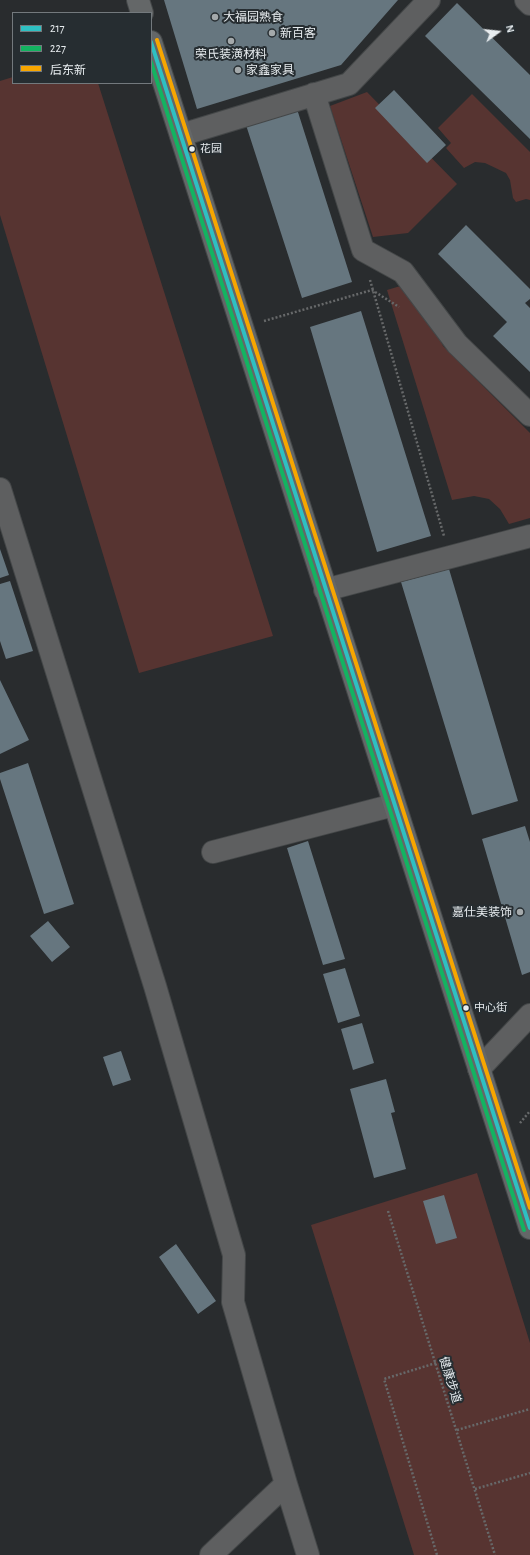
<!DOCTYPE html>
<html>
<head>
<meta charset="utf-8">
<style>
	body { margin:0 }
	#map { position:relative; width:530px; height:1555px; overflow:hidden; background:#292c2e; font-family:"Alegreya Sans","Noto Sans SC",sans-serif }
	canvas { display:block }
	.legend { position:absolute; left:12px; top:12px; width:140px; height:72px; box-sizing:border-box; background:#262d31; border:1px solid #73797d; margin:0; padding:5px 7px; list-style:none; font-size:12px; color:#e7ecef }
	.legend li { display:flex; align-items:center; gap:8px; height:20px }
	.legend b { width:20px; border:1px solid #73797d }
	.north { position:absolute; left:478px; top:12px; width:40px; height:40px; -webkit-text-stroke:3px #262d31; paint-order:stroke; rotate:75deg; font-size:11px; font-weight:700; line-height:16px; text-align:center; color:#e7ecef }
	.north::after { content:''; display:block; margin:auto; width:14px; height:18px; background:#e7ecef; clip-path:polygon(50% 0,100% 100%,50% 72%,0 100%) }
</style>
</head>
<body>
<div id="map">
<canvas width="530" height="1555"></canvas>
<ul class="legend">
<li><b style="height:5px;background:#2ec0c2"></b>217</li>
<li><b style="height:5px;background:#13b361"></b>227</li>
<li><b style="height:5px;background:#f7a600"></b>后东新</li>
</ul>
<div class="north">N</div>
</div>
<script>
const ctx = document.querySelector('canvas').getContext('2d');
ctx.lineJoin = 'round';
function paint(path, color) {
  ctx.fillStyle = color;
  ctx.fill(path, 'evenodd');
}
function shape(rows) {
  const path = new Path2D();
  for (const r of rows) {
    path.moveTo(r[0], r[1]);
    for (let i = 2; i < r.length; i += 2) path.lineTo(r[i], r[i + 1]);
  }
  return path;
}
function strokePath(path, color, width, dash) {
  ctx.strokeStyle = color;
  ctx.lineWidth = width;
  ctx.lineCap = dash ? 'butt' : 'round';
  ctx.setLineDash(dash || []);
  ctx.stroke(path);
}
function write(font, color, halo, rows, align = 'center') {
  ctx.font = font + ' "Alegreya Sans","Noto Sans SC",sans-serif';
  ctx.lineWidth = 4;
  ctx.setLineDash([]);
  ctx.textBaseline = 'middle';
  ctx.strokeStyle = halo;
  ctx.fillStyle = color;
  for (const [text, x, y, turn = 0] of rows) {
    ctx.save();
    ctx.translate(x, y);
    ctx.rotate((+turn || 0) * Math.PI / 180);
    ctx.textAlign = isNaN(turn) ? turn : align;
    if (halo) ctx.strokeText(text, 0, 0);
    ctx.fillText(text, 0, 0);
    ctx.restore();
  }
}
paint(shape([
	[13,77,13,83,98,83,273,636,139,673,0,215,0,81],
	[367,92,457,184,408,233,373,237,330,106],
	[472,94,530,152,530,200,526,199,516,202,513,198,510,180,506,173,485,163,475,162,464,168,446,148,451,143,438,128],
	[417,281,443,346,530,433,530,518,509,524,500,509,489,499,474,496,452,500,387,290],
	[477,1173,530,1343,530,1555,414,1555,311,1225]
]), '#573431');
paint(shape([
	[164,0,398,0,341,65,197,109],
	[457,3,530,75,530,139,425,36],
	[394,90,446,145,427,163,375,108],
	[297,109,352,282,302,298,246,125],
	[466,225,530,289,530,299,525,303,530,308,530,372,493,336,507,322,438,254],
	[361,311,431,536,377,552,310,327],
	[0,549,9,575,0,578],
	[449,569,518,801,472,815,401,582],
	[10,581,33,651,6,659,0,641,0,584],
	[0,680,29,740,0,754],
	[28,763,74,904,44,914,0,779,0,773],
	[525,826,530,842,530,972,522,975,482,839],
	[308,841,345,959,323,965,287,848],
	[48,921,70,947,52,962,30,936],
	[345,968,360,1016,338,1023,323,974],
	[362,1023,374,1063,353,1070,341,1029],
	[121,1051,131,1080,113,1086,103,1057],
	[386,1079,395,1112,391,1113,406,1169,374,1178,350,1089],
	[444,1195,457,1238,436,1244,423,1201],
	[176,1244,216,1301,198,1314,159,1257]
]), '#66767f');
const minor = shape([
	[526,0,530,4],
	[314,94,363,250,403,272,457,344,530,415],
	[181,135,349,84,429,0],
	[0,489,155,986,234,1255,233,1302,286,1484,308,1555],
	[325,590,530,536],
	[213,852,394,805],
	[479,1069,530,1015],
	[211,1555,286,1484]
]);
const highway = shape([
	[138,0,142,13],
	[151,42,530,1228]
]);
strokePath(minor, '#444748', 24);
strokePath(highway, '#444748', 24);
strokePath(shape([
	[370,280,444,536],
	[264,321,372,290,399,307],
	[520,1123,530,1111],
	[388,1211,495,1555],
	[436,1363,384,1379,437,1555],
	[457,1430,530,1409],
	[475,1489,530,1473]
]), '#67696a', 2.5, [2, 2]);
strokePath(minor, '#5e5f60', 22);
strokePath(highway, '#646768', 22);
strokePath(shape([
	[151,42,530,1228]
]), '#2ec0c2', 4);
strokePath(shape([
	[151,62,524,1230]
]), '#13b361', 4);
strokePath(shape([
	[157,40,530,1208]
]), '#f7a600', 4);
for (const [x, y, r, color] of [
	[215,17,4,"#a4a9ab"],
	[272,33,4,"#a4a9ab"],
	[231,41,4,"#a4a9ab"],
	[238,70,4,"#a4a9ab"],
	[192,149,3.5,"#e7ecef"],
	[520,912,4,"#a4a9ab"],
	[466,1008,3.5,"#e7ecef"]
]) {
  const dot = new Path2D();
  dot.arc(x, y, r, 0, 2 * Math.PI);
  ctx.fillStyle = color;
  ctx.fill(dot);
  strokePath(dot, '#262d31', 1.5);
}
write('11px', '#e7ecef', '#262d31', [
	["花园",200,149],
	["中心街",474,1008]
], 'left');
write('12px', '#e7ecef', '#262d31', [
	["大福园熟食",223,17],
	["新百客",280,33],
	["荣氏装潢材料",231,54,"center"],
	["家鑫家具",246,70],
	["嘉仕美装饰",512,912,"right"]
], 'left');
write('12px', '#e7ecef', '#262d31', [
	["健康步道",450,1380,73]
]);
</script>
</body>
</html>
